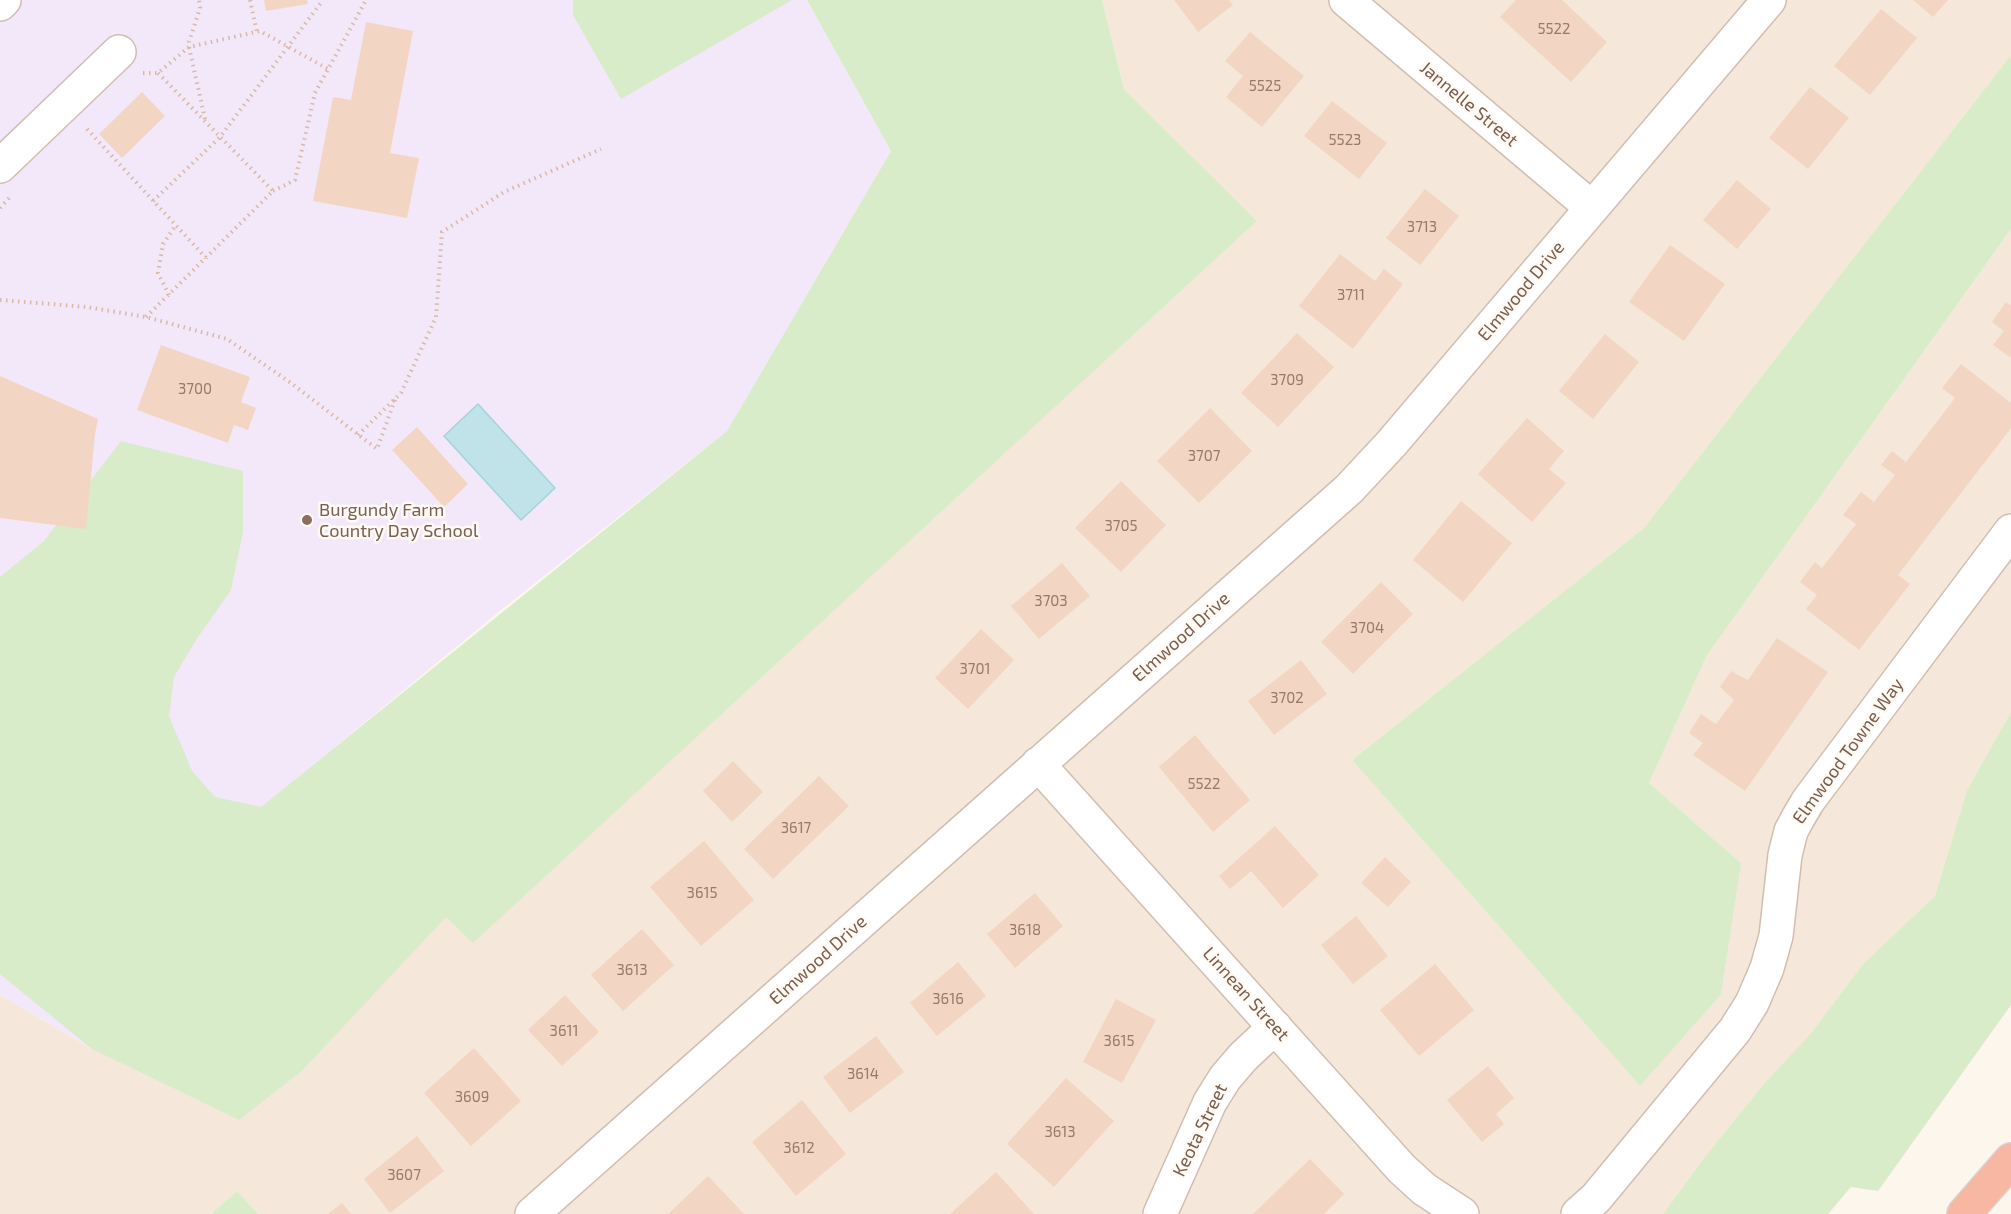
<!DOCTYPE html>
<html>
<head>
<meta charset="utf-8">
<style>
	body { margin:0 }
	canvas { display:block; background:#fdf6ec }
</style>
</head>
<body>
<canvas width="2011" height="1214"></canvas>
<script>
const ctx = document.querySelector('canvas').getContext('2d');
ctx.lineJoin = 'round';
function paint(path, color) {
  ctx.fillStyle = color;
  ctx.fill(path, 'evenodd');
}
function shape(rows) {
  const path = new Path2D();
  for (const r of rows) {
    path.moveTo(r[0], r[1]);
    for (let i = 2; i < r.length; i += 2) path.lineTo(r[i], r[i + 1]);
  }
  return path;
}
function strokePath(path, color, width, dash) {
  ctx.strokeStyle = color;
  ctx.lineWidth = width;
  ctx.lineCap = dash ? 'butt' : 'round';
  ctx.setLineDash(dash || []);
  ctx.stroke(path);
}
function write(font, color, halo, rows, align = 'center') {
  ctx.font = font + ' "Exo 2",sans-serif';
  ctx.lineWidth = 5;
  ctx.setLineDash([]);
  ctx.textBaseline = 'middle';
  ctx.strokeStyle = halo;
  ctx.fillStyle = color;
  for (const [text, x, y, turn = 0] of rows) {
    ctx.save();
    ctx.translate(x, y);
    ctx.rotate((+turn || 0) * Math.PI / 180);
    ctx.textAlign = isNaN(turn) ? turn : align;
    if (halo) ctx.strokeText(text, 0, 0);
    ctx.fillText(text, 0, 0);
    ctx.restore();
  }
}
paint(shape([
	[1102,0,2011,0,2011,55,1644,528,1352,760,1640,1086,1741,863,1649,783,1707,655,2011,229,2011,712,1967,790,1935,896,1863,964,1811,1033,1762,1086,1703,1159,1663,1214,258,1214,237,1191,211,1214,0,1214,0,995,92,1049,303,1070,446,916,473,942,1257,221,1124,89]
]), '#f5e8da');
paint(shape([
	[0,0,807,0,891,151,727,431,501,610,262,807,303,1070,239,1120,92,1049,0,995]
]), '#f3e8fa');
paint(shape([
	[573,0,792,0,621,99,573,15],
	[807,0,1102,0,1124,89,1257,221,473,943,446,917,303,1070,239,1120,92,1049,0,974,0,577,44,541,121,441,243,471,243,532,231,590,196,640,174,677,169,716,192,771,215,797,261,807,727,431,891,151],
	[2011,55,2011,229,1707,655,1649,783,1741,863,1721,994,1640,1086,1352,760,1644,528],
	[2011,712,2011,1005,1878,1191,1851,1187,1828,1214,1663,1214,1703,1159,1762,1086,1811,1033,1863,964,1935,896,1967,790],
	[237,1191,258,1214,211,1214]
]), '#d8ecc9');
const water = shape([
	[478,404,555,488,521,520,444,436,478,404]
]);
paint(water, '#bfe3e8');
strokePath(water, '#a5d3da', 1.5);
paint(shape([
	[264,0,307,0,308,4,266,11],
	[1174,0,1229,0,1233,5,1198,32],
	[1516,0,1562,0,1607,42,1571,82,1500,17],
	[1913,0,1948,0,1933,17],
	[1881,9,1917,38,1870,95,1834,66],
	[366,22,413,31,390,153,419,158,407,218,313,201,333,97,351,100],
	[1250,32,1304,76,1262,127,1226,97,1243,76,1225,61],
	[1810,87,1849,118,1808,169,1769,138],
	[142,92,165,116,122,158,99,134],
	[1332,101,1387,143,1359,179,1304,136],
	[1737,180,1771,209,1737,249,1703,220],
	[1425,189,1459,216,1420,265,1386,238],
	[1670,245,1725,284,1684,341,1629,302],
	[1340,254,1375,281,1384,269,1403,284,1353,349,1299,306],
	[2006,302,2011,306,2011,358,1993,345,2004,331,1992,322],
	[1297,333,1334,367,1278,427,1241,393],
	[1605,334,1639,362,1593,419,1559,391],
	[161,345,250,377,241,402,256,408,248,430,234,425,228,443,137,410],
	[1961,364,2011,403,2011,428,1898,575,1910,584,1859,650,1806,609,1817,595,1800,582,1815,562,1822,568,1856,524,1843,515,1861,492,1874,502,1895,475,1881,465,1892,451,1906,462,1955,398,1942,388],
	[0,376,98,419,95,434,86,529,0,518],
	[1210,408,1252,451,1199,503,1157,461],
	[1527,418,1564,451,1549,469,1566,483,1532,522,1478,474],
	[417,427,468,484,444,507,392,450],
	[1121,481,1166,525,1121,572,1075,528],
	[1461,501,1512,543,1463,602,1413,560],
	[1062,563,1090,596,1039,639,1011,606],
	[1381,582,1413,614,1353,674,1321,642],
	[981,629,1014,660,968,709,935,678],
	[1777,638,1828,672,1745,791,1693,755,1703,743,1689,733,1701,714,1716,724,1734,700,1720,687,1731,671,1748,680],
	[1301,660,1327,694,1274,735,1248,701],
	[1195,735,1250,800,1213,832,1159,767],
	[733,761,763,792,732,822,703,791],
	[819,776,849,806,773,879,744,849],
	[1275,826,1319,875,1283,908,1251,871,1230,889,1219,876],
	[704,841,754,900,701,946,650,887],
	[1385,857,1411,882,1388,907,1361,883],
	[1035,893,1063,926,1015,968,987,934],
	[1356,916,1388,956,1353,984,1321,945],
	[642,929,674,965,623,1011,591,975],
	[958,962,986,996,937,1036,910,1003],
	[1435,964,1474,1010,1419,1056,1380,1010],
	[565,995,599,1032,562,1066,528,1030],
	[1116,999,1156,1020,1122,1083,1083,1062],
	[876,1036,904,1072,850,1113,823,1077],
	[474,1048,521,1101,471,1146,424,1093],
	[1488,1066,1514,1098,1496,1114,1504,1124,1482,1142,1447,1100],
	[1066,1078,1114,1121,1054,1187,1007,1144],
	[802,1100,846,1154,796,1196,752,1142],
	[417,1136,444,1171,390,1213,364,1179],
	[1310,1159,1344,1194,1324,1214,1253,1214],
	[996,1172,1034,1214,950,1214],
	[708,1176,744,1214,668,1214],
	[342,1203,351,1214,328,1214]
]), '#f3d5c3');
const minor = shape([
	[1346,0,1592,208],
	[0,4,4,0],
	[0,166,119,52],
	[1038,764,1402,1169,1424,1189,1462,1214],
	[532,1214,1349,489,1391,444,1769,0],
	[1160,1214,1210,1102,1225,1078,1243,1057,1275,1027],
	[1578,1214,1596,1198,1735,1030,1752,1003,1767,968,1776,936,1785,855,1791,831,1798,818,1808,801,2011,531]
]);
const highway = shape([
	[1964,1214,2011,1160]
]);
strokePath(minor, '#d1beb0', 36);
strokePath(highway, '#dad1cd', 36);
strokePath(shape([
	[250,0,257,32],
	[143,73,158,73,189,47,189,42,200,8,199,0],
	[205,119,189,47,260,31,328,69],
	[87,129,206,258],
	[273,191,295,180,315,93,366,0],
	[153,201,220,137,323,0],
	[0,208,10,197],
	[169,295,158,273,163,244,176,225],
	[0,300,87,307,146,317,227,339,291,383,377,449,396,397],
	[146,317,273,191,158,73],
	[358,435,401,393,436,317,442,232,504,192,601,149]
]), '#d9b8a5', 4, [1.5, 4.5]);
strokePath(minor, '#fff', 33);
strokePath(highway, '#f7b7a3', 33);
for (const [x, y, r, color] of [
	[307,520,6,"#8d6e63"]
]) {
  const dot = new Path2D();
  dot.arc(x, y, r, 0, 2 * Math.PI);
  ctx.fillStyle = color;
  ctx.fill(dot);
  strokePath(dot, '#fffaf3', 2);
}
write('15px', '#987a6a', null, [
	["5522",1554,29],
	["5525",1265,86],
	["5523",1345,140],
	["3713",1422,227],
	["3711",1351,295],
	["3709",1287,380],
	["3700",195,389],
	["3707",1204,456],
	["3705",1121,526],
	["3703",1051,601],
	["3704",1367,628],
	["3701",975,669],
	["3702",1287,698],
	["5522",1204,784],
	["3617",796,828],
	["3615",702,893],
	["3618",1025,930],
	["3613",632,970],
	["3616",948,999],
	["3611",564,1031],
	["3615",1119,1041],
	["3614",863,1074],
	["3609",472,1097],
	["3613",1060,1132],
	["3612",799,1148],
	["3607",404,1175]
]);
write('18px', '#7a5c4d', '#fffaf3', [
	["Jannelle Street",1469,104,40],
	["Elmwood Drive",1521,291,-50],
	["Elmwood Drive",1181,637,-42],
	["Elmwood Towne Way",1848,751,-54],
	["Elmwood Drive",818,960,-42],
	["Linnean Street",1246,994,48],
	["Keota Street",1200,1130,-64]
]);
write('18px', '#785e54', '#fffaf3', [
	["Burgundy Farm",319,510],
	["Country Day School",319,531]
], 'left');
</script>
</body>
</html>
